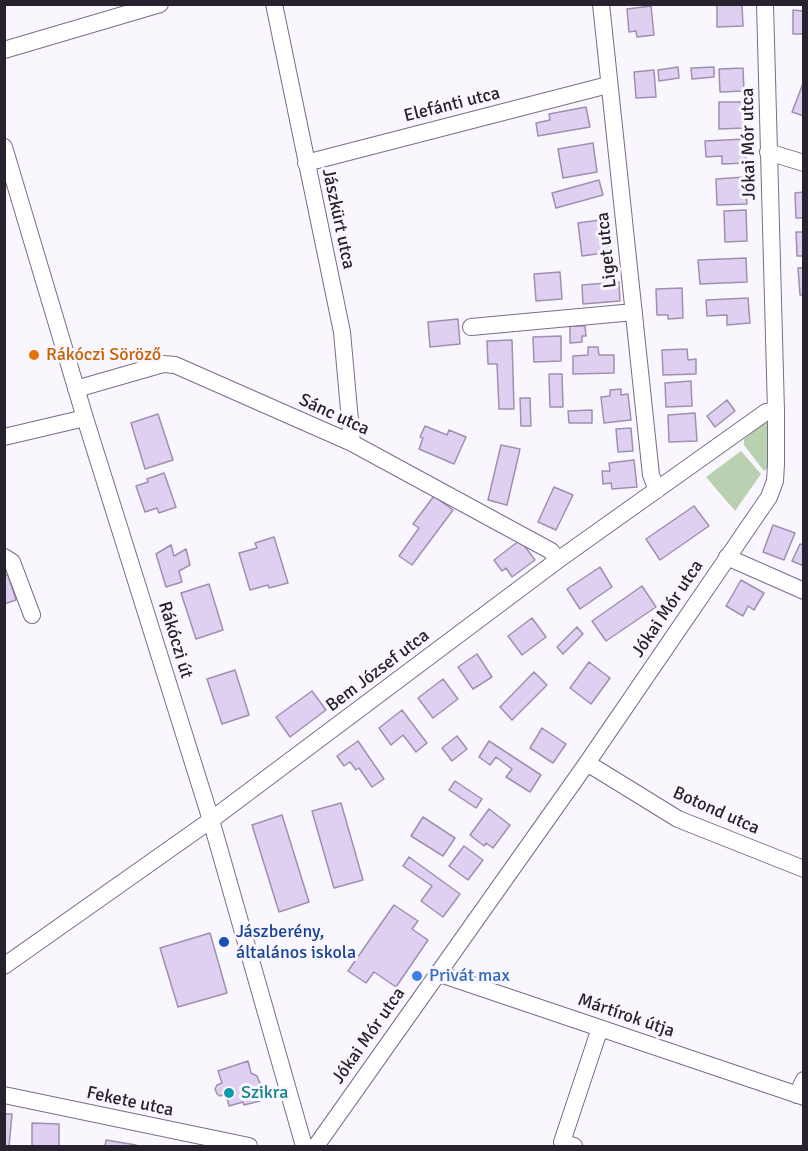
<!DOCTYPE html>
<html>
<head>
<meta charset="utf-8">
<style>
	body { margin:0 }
	#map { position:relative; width:808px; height:1151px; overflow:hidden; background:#faf6fd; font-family:Signika,sans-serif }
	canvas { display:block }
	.frame { position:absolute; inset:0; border:6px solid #28222e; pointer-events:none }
</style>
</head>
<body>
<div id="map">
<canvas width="808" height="1151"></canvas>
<div class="frame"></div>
</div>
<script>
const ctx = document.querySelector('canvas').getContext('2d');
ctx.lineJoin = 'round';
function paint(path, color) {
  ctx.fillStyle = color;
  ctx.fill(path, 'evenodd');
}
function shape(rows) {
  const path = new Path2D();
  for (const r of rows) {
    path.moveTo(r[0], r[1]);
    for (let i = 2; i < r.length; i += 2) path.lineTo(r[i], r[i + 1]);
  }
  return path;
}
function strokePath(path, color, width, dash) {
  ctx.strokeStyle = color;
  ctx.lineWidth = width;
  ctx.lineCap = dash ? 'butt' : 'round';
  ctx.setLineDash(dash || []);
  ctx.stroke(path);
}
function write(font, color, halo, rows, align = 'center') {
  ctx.font = font + ' Signika,sans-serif';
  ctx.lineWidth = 6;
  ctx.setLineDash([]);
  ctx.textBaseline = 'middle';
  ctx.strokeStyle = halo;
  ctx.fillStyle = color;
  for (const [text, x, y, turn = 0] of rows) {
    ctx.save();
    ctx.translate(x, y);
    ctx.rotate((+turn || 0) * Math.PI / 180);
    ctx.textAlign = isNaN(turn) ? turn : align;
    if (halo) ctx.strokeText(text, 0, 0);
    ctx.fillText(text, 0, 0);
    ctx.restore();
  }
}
paint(shape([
	[770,422,771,465,764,471,744,445,744,439,764,423],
	[741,451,761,474,735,511,706,477]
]), '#bad1b1');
const building = shape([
	[717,4,742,4,743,26,717,27,717,4],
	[651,6,654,35,637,37,636,31,629,32,627,9,651,6],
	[793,10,804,11,804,34,793,34,793,10],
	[678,67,679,78,659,81,658,70,678,67],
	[714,67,714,77,692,79,691,68,714,67],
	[743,68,744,91,720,92,719,69,743,68],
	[654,70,656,97,636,98,634,72,654,70],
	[804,81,804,116,792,112,804,81],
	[719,102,744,102,745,128,719,129,719,102],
	[586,107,590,127,538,136,536,123,550,120,549,114,586,107],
	[745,139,746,163,722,164,722,156,706,157,705,141,745,139],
	[593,143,597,172,563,178,558,149,593,143],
	[745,177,747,204,717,205,716,179,745,177],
	[599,180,603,195,556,208,552,193,599,180],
	[804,192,804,218,796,218,795,193,804,192],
	[746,210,747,241,725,242,724,211,746,210],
	[600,220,601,226,608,225,611,252,582,256,578,223,600,220],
	[796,232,804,232,804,256,797,256,796,232],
	[746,258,747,282,700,284,698,260,746,258],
	[798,268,804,268,804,295,800,295,798,268],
	[560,272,562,299,536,301,534,274,560,272],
	[619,282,620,301,583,304,582,285,619,282],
	[682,288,683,318,668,319,668,315,657,315,656,289,682,288],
	[748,298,750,323,727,325,727,315,707,316,706,300,748,298],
	[458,319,460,344,430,347,428,322,458,319],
	[570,326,585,326,586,336,582,336,582,342,570,343,570,326],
	[561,336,561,361,534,362,533,337,561,336],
	[512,340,514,409,499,409,497,364,488,364,487,341,512,340],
	[588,347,598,347,599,355,614,355,614,373,573,374,573,356,588,355,588,347],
	[687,349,688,360,696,359,696,374,663,375,662,350,687,349],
	[549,374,562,374,563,407,550,407,549,374],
	[691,381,692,406,666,407,665,383,691,381],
	[621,389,621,395,628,394,631,420,604,423,601,397,610,396,610,390,621,389],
	[520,398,530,398,531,426,521,426,520,398],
	[727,400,735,411,715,427,707,416,727,400],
	[592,410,592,423,569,423,568,411,592,410],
	[695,413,697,441,669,442,668,415,695,413],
	[158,414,173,460,145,469,131,423,158,414],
	[425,426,447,435,449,430,466,437,454,464,419,449,423,438,420,437,425,426],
	[631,428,633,451,618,452,616,429,631,428],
	[501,445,520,449,507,505,488,500,501,445],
	[634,460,637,487,612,489,611,483,603,484,602,471,610,471,609,463,634,460],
	[164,473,176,507,159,513,157,508,145,512,136,486,148,482,147,479,164,473],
	[554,487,573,495,556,530,538,522,554,487],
	[434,496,453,510,412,565,399,556,419,528,413,524,434,496],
	[694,506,709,526,660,560,646,539,694,506],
	[773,525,795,533,784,560,763,552,773,525],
	[274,537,288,583,269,588,268,585,250,590,239,553,257,548,255,543,274,537],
	[520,540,535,560,512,577,506,568,502,571,494,560,520,540],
	[800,544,804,545,804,566,792,561,800,544],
	[171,545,174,556,186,549,190,565,179,571,182,582,166,587,156,554,171,545],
	[600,567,612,587,580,609,567,589,600,567],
	[8,575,16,600,4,604,4,576,8,575],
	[741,580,764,593,754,610,748,606,743,616,726,606,741,580],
	[209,584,223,630,196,639,181,593,209,584],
	[642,586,656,607,606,641,592,621,642,586],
	[532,618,546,637,522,655,508,636,532,618],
	[577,627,583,634,563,654,557,647,577,627],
	[477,654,492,677,473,689,458,667,477,654],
	[589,662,610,678,591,704,570,688,589,662],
	[235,670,249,715,222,724,207,679,235,670],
	[534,672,547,685,512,720,500,707,534,672],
	[443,679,458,699,433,718,418,698,443,679],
	[312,691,326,710,290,737,276,717,312,691],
	[402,710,427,743,416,752,403,735,391,745,379,728,402,710],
	[542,728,566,744,553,763,530,748,542,728],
	[457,736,467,749,452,761,442,748,457,736],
	[358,741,384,779,372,787,359,768,356,770,350,762,344,766,337,756,358,741],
	[489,741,541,775,530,792,506,777,512,769,496,757,490,765,479,757,489,741],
	[455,781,482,799,476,808,449,790,455,781],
	[341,803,363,880,334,888,312,811,341,803],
	[489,809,510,825,493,848,486,843,484,846,470,835,489,809],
	[282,815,309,902,279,912,252,825,282,815],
	[423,817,455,838,443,856,411,836,423,817],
	[464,846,483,860,468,880,449,866,464,846],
	[409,857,460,894,443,917,421,901,432,886,403,866,409,857],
	[394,905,418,921,412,929,428,940,396,987,374,972,366,983,348,971,394,905],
	[210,933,227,993,178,1007,160,948,210,933],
	[248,1061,251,1073,257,1076,260,1083,256,1089,260,1101,244,1105,243,1102,229,1106,226,1094,220,1096,217,1094,215,1089,217,1085,222,1083,218,1071,248,1061],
	[4,1114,12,1114,9,1146,4,1146,4,1114],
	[32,1123,59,1124,59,1146,32,1146,32,1123],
	[106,1140,136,1145,136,1146,105,1146,106,1140]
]);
paint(building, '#dfcff1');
strokePath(building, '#9f90b0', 1.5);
const minor = shape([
	[274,4,342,332,352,443],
	[601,4,651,475,657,490],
	[4,50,160,4],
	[4,147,85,418,211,820,304,1146],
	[768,152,804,163],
	[306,163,608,85],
	[471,327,634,312],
	[76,389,163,364,175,365,352,443,551,551,558,560],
	[4,437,85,418],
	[4,557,12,562,32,615],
	[727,557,804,591],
	[587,763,678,819,804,869],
	[4,966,211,820,558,560,766,412,776,411],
	[437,973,804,1097],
	[4,1095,249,1146],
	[797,1095,804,1080],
	[316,1146,587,763,769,497,775,481,776,464,776,411,765,4],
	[574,1146,562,1142,600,1028]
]);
strokePath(minor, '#7b6c8b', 18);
strokePath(minor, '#fff', 16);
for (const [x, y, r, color] of [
	[34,355,6,"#e8710a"],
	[224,942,6,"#1a4fb4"],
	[417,976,6,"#3f7fe0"],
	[229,1093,6,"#0f9aa8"]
]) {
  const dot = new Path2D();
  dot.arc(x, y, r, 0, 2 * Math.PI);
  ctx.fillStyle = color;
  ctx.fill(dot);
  strokePath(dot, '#faf6fd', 2);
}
write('18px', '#28222e', '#faf6fd', [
	["Elefánti utca",452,105,-14],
	["Jókai Mór utca",749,144,-91],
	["Jászkürt utca",338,219,78],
	["Liget utca",607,250,-96],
	["Sánc utca",334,415,25],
	["Jókai Mór utca",668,609,-56],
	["Rákóczi út",175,640,73],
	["Bem József utca",378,671,-37],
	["Botond utca",716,811,24],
	["Mártírok útja",626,1016,19],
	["Jókai Mór utca",369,1036,-55],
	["Fekete utca",130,1102,12]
]);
write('18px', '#c56008', '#faf6fd', [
	["Rákóczi Söröző",46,355]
], 'left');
write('18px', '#164399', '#faf6fd', [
	["Jászberény,",236,932],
	["általános iskola",236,953]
], 'left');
write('18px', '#366cbe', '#faf6fd', [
	["Privát max",429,976]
], 'left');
write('18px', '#0d838f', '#faf6fd', [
	["Szikra",241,1093]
], 'left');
</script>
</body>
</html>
